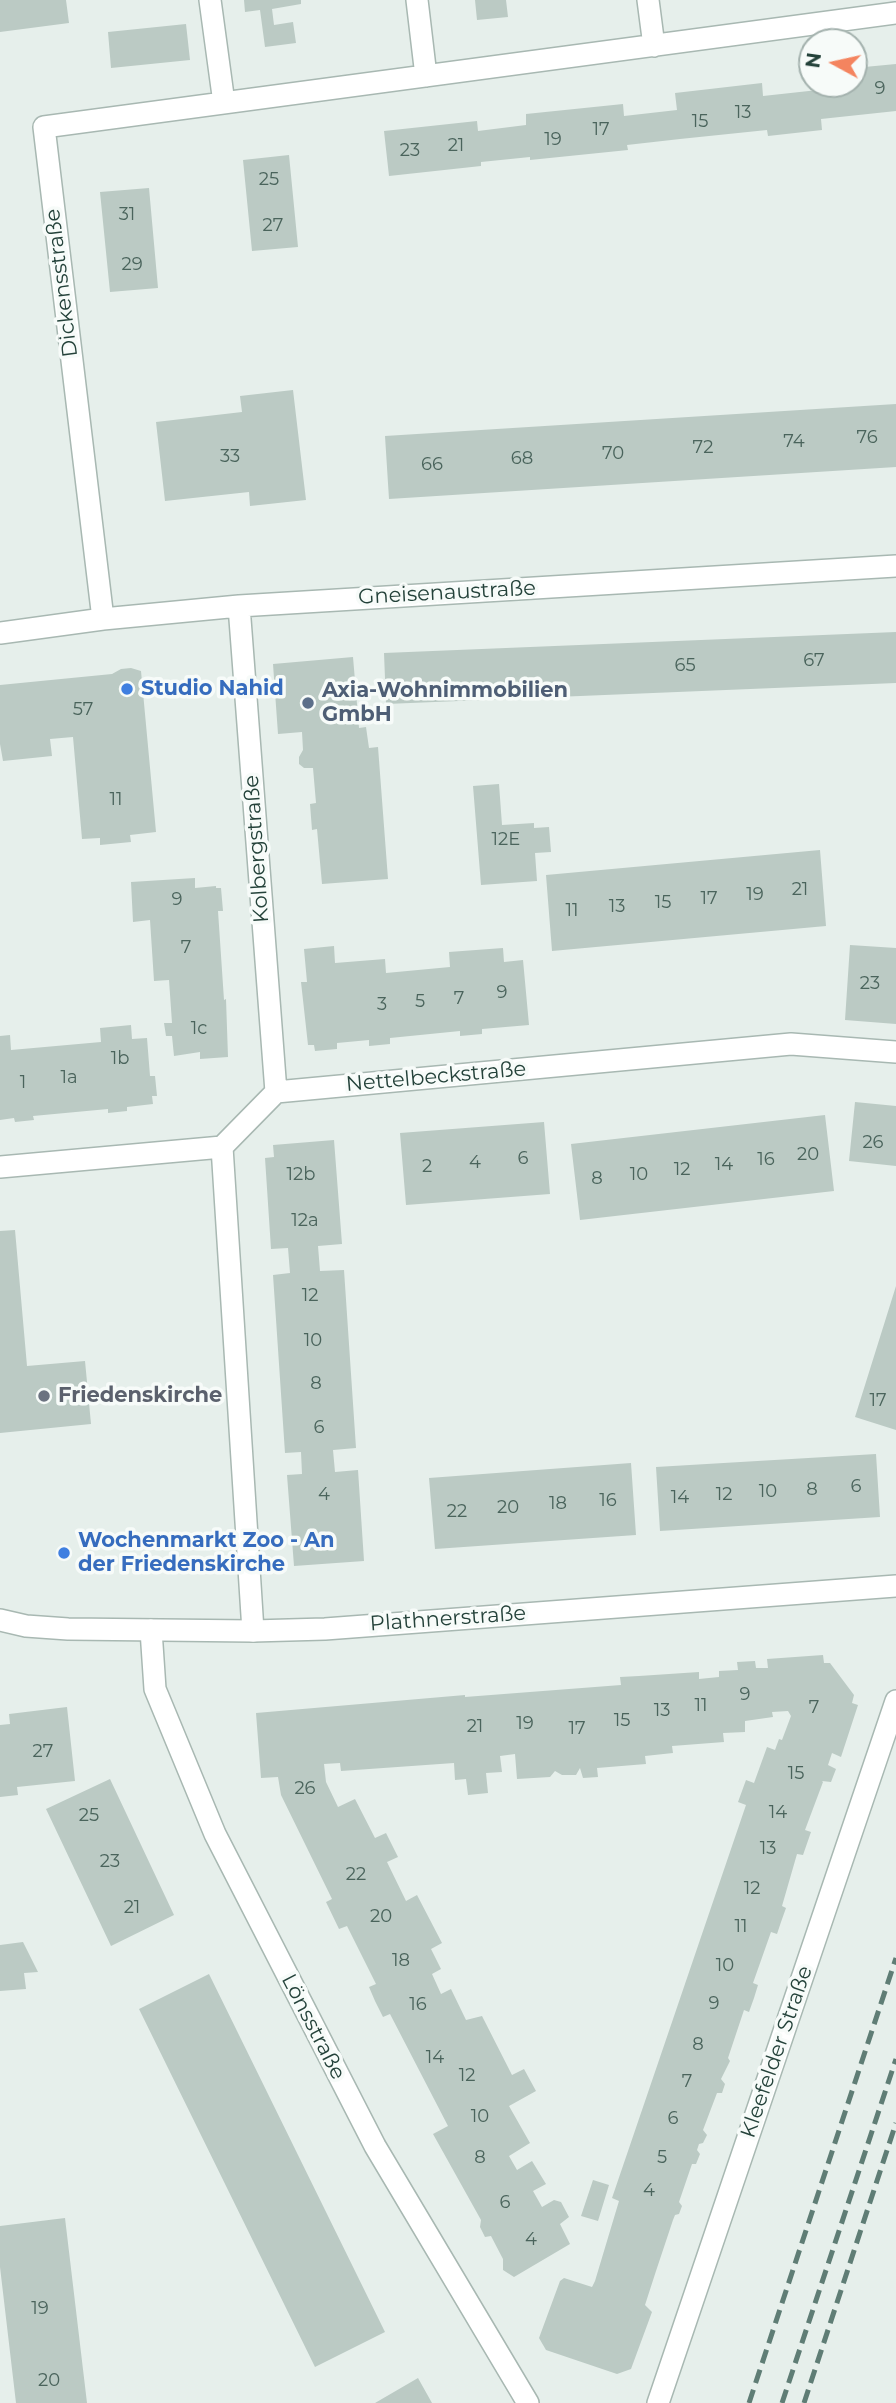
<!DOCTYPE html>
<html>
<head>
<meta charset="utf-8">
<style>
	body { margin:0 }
	#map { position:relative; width:896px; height:2403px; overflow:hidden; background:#e6efeb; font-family:Montserrat,sans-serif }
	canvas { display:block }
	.north { position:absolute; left:798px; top:28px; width:70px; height:70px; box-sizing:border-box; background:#f7fbf9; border:2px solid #a3b1ad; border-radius:50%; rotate:278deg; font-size:19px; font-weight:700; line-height:28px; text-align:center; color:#24423a }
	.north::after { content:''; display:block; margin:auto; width:24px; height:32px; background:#f4845f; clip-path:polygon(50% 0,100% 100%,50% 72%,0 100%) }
</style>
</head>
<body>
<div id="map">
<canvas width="896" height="2403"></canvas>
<div class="north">N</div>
</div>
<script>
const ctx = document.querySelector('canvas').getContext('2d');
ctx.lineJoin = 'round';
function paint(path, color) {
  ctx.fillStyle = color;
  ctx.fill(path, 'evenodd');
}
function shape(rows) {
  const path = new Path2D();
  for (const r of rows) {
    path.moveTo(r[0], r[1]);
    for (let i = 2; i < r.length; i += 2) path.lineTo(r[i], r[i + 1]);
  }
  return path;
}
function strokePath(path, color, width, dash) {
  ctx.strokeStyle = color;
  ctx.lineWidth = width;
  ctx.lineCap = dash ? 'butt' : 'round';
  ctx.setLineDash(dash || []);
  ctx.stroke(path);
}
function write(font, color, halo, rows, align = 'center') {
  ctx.font = font + ' Montserrat,sans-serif';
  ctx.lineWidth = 7;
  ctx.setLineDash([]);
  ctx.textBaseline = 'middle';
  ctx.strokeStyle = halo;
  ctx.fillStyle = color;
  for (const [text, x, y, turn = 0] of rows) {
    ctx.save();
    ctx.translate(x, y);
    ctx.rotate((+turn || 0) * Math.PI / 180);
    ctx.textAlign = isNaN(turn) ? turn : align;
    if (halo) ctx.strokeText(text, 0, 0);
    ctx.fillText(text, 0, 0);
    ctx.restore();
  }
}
paint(shape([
	[0,0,66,0,69,23,0,32],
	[244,0,301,0,301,4,272,9,274,25,293,22,296,43,265,47,260,10,245,12],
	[475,0,506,0,508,17,477,20],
	[186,24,190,60,111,68,108,32],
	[896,64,896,111,821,119,822,130,768,136,767,130,680,139,627,145,628,150,530,160,530,157,481,162,481,166,389,176,384,131,477,121,478,131,526,125,526,114,623,104,624,116,677,110,675,93,762,83,763,96,818,90,817,84,854,84,854,68],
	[289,155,298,247,252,251,243,160],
	[149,188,158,288,110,292,100,192],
	[293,390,306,500,250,506,249,492,165,501,156,422,242,412,240,396],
	[896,404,896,467,389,499,385,436],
	[896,632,896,683,386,704,384,653],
	[353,657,359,728,366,727,369,748,378,747,388,879,322,884,317,829,312,830,310,804,316,803,313,768,304,768,299,764,299,757,303,750,302,732,278,734,273,664],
	[131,668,141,671,156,832,130,835,131,842,100,845,100,838,82,839,73,737,50,739,52,756,3,761,0,744,0,685,112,674,121,669],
	[499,784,502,825,534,823,534,828,549,827,551,852,535,853,537,881,481,885,473,786],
	[820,850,826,926,552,951,546,875],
	[195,878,195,888,216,886,216,888,221,888,223,911,218,911,224,1000,226,999,228,1057,200,1059,200,1052,174,1056,172,1036,166,1036,164,1023,172,1023,169,980,154,981,150,920,133,922,131,882],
	[850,945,896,948,896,1024,845,1020],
	[334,946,335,963,385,959,386,973,450,967,449,952,503,948,504,962,523,960,529,1025,482,1029,482,1034,460,1036,460,1031,390,1038,390,1044,369,1046,369,1040,337,1043,337,1049,315,1051,314,1045,308,1045,301,982,307,982,304,949],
	[131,1025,132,1039,147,1038,150,1076,155,1076,157,1096,152,1096,153,1104,127,1107,127,1111,108,1113,108,1109,33,1116,34,1120,15,1122,14,1118,0,1120,0,1036,10,1035,11,1050,101,1042,100,1028],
	[855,1102,896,1106,896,1166,849,1161],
	[825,1115,834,1191,580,1220,571,1144],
	[544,1122,550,1194,406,1205,400,1133],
	[334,1140,342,1244,318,1246,320,1271,344,1270,356,1448,333,1450,335,1472,358,1470,364,1561,294,1566,287,1475,302,1474,301,1452,285,1453,273,1275,290,1273,288,1248,271,1249,265,1158,274,1157,273,1145],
	[15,1230,27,1366,85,1361,91,1424,0,1433,0,1231],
	[896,1286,896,1430,855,1417],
	[876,1454,880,1517,660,1531,656,1467],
	[631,1463,636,1535,435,1549,429,1478],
	[823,1655,824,1663,830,1663,854,1695,852,1703,858,1705,841,1757,832,1753,828,1765,836,1769,831,1782,822,1781,823,1782,805,1830,811,1832,803,1855,797,1854,782,1906,786,1908,781,1922,777,1934,771,1932,753,1983,758,1985,754,1998,749,2012,744,2010,728,2058,730,2061,721,2079,725,2084,722,2093,717,2093,703,2130,707,2135,703,2143,699,2144,697,2150,700,2154,696,2164,692,2164,679,2202,682,2206,679,2214,675,2215,673,2220,656,2271,645,2305,652,2312,631,2369,617,2374,546,2350,539,2338,560,2281,564,2278,592,2287,595,2281,619,2201,612,2198,746,1805,738,1802,746,1780,754,1783,767,1747,775,1750,779,1739,782,1740,791,1716,788,1711,772,1712,773,1717,745,1721,745,1732,723,1733,724,1742,672,1746,673,1753,645,1756,646,1764,597,1768,598,1777,583,1778,580,1768,576,1775,562,1775,555,1771,550,1777,517,1779,515,1754,500,1756,502,1772,486,1773,488,1793,468,1795,466,1779,455,1780,454,1763,341,1771,340,1763,324,1764,326,1782,338,1807,355,1799,375,1838,386,1833,398,1857,387,1862,406,1901,417,1895,442,1943,431,1949,441,1969,432,1974,441,1994,451,1989,466,2020,482,2016,512,2075,524,2069,536,2091,509,2106,530,2143,509,2156,517,2170,532,2161,546,2184,533,2191,542,2207,554,2200,561,2202,569,2217,560,2224,570,2244,514,2277,503,2270,503,2259,491,2236,485,2237,480,2227,481,2220,433,2134,448,2126,390,2014,383,2017,375,2001,369,1987,376,1984,347,1926,339,1929,326,1902,332,1899,281,1795,278,1777,261,1778,256,1713,465,1695,465,1697,621,1685,620,1677,639,1676,699,1672,699,1679,719,1677,719,1671,738,1670,737,1662,755,1661,756,1668,768,1668,767,1659],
	[67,1707,75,1781,17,1787,18,1795,0,1797,0,1725,10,1724,9,1714],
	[110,1779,174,1915,111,1946,46,1809],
	[23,1942,38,1972,24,1973,26,1989,0,1991,0,1945],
	[209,1974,385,2332,315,2367,139,2009],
	[593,2180,609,2185,598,2221,581,2216],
	[65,2218,87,2403,16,2403,0,2267,0,2226],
	[418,2378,432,2403,375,2403]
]), '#bbcac4');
const minor = shape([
	[210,0,224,103],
	[417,0,426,76],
	[648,0,654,46],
	[239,606,276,1092],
	[103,619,44,127,896,13],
	[0,633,103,619,239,606,896,566],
	[222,1147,253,1631],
	[0,1167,222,1147,276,1092,791,1044,896,1052],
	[151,1630,155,1689,215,1834,375,2146,528,2403],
	[658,2403,896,1701]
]);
const tertiary = shape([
	[0,1620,26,1626,68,1629,253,1631,325,1629,896,1586]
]);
strokePath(minor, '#a8b8b2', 24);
strokePath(tertiary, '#a8b8b2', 24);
strokePath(minor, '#fff', 21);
strokePath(tertiary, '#fff', 21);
strokePath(shape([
	[749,2403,896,1958],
	[782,2403,896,2059],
	[804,2403,896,2123]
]), '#5f7d75', 5, [14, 7]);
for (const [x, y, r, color] of [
	[127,689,7,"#3f7fe0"],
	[308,703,7,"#5c6f8a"],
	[44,1396,7,"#6b7280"],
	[64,1553,7,"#3f7fe0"]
]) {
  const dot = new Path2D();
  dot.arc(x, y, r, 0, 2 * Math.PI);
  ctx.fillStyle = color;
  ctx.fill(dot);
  strokePath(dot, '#f7fbf9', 2.5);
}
write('18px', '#4a645c', null, [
	["9",880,89],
	["13",743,113],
	["15",700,122],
	["17",601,130],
	["19",553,140],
	["21",456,146],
	["23",410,151],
	["25",269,180],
	["31",127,215],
	["27",273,226],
	["29",132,265],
	["76",867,438],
	["74",794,442],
	["72",703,448],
	["70",613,454],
	["33",230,457],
	["68",522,459],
	["66",432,465],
	["67",814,661],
	["65",685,666],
	["57",83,710],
	["11",116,800],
	["12E",506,840],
	["21",800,890],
	["19",755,895],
	["17",709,899],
	["9",177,900],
	["15",663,903],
	["13",617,907],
	["11",572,911],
	["7",186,948],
	["23",870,984],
	["9",502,993],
	["7",459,999],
	["5",420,1002],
	["3",382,1005],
	["1c",199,1029],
	["1b",120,1059],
	["1a",69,1078],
	["1",23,1083],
	["26",873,1143],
	["20",808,1155],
	["6",523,1159],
	["16",766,1160],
	["4",475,1163],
	["14",724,1165],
	["2",427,1167],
	["12",682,1170],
	["12b",301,1175],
	["10",639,1175],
	["8",597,1179],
	["12a",305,1221],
	["12",310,1296],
	["10",313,1341],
	["8",316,1384],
	["17",878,1401],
	["6",319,1428],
	["6",856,1487],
	["8",812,1490],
	["10",768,1492],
	["4",324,1495],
	["12",724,1495],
	["14",680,1498],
	["16",608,1501],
	["18",558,1504],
	["20",508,1508],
	["22",457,1512],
	["9",745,1695],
	["11",701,1706],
	["7",814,1708],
	["13",662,1711],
	["15",622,1721],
	["19",525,1724],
	["21",475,1727],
	["17",577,1729],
	["27",43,1752],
	["15",796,1774],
	["26",305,1789],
	["14",778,1813],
	["25",89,1816],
	["13",768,1849],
	["23",110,1862],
	["22",356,1875],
	["12",752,1889],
	["21",132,1908],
	["20",381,1917],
	["11",741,1927],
	["18",401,1961],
	["10",725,1966],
	["9",714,2004],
	["16",418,2005],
	["8",698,2045],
	["14",435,2058],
	["12",467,2076],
	["7",687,2082],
	["10",480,2117],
	["6",673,2119],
	["8",480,2158],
	["5",662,2158],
	["4",649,2191],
	["6",505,2203],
	["4",531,2240],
	["19",40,2309],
	["20",49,2381]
]);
write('21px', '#24423a', '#f7fbf9', [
	["Dickensstraße",62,283,-97],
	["Gneisenaustraße",447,593,-3],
	["Kolbergstraße",257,849,-94],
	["Nettelbeckstraße",436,1077,-5],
	["Plathnerstraße",448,1619,-4],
	["Lönsstraße",313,2027,63],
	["Kleefelder Straße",777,2052,-71]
]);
write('bold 21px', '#366cbe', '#f7fbf9', [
	["Studio Nahid",141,689],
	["Wochenmarkt Zoo - An",78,1541],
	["der Friedenskirche",78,1565]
], 'left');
write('bold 21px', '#4e5e75', '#f7fbf9', [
	["Axia-Wohnimmobilien",322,691],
	["GmbH",322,715]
], 'left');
write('bold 21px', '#5b616d', '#f7fbf9', [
	["Friedenskirche",58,1396]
], 'left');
</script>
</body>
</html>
